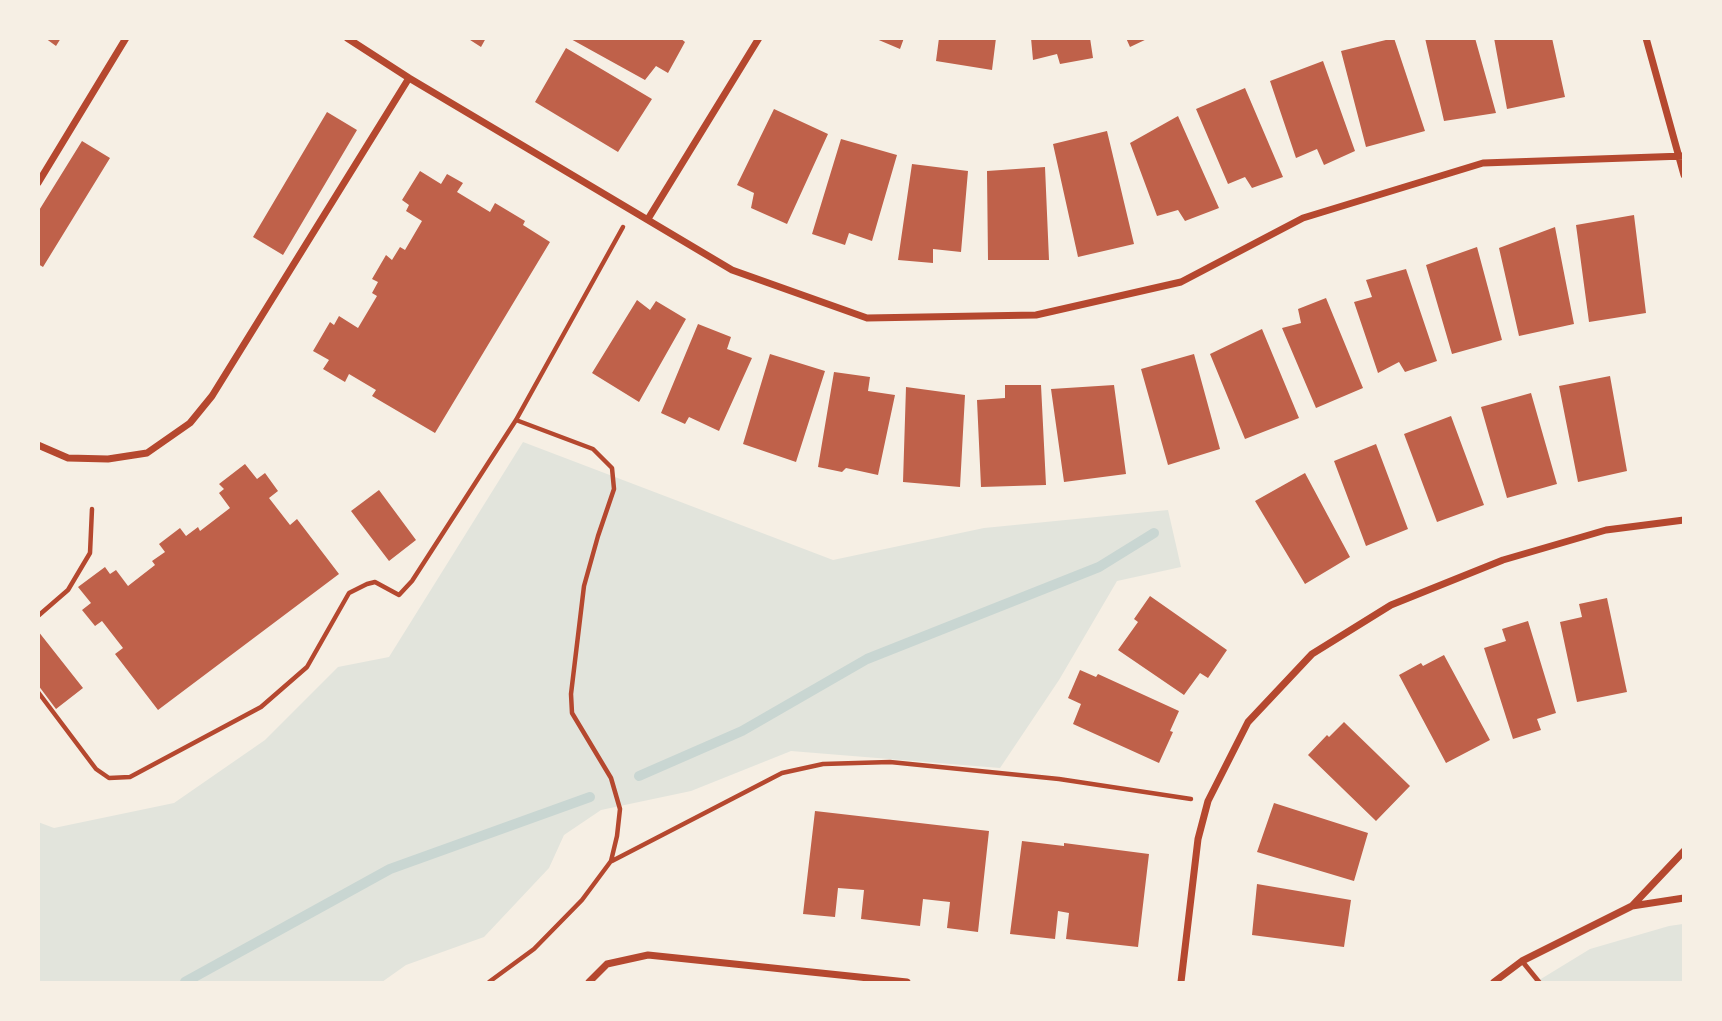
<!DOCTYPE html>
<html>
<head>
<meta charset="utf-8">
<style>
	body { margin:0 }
	#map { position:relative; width:1722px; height:1021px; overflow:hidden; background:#f6efe4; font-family:Montserrat,sans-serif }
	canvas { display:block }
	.frame { position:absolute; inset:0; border:40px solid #f6efe4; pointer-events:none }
</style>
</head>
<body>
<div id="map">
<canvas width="1722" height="1021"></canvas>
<div class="frame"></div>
</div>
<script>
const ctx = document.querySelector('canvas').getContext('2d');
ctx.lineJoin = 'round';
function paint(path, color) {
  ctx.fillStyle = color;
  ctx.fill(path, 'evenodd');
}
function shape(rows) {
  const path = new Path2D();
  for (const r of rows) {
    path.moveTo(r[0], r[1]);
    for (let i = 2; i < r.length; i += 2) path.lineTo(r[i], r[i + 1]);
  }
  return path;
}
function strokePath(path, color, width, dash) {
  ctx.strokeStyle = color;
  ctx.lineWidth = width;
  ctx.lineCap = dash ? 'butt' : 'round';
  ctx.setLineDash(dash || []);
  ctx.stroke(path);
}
paint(shape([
	[523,442,833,560,984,528,1168,510,1181,567,1117,581,1059,680,1000,768,791,751,691,791,601,810,564,835,549,868,484,937,406,965,382,982,39,982,38,822,54,828,174,803,265,740,338,667,389,657],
	[1683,924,1683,982,1536,982,1590,949,1669,926]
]), '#e2e4dc');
strokePath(shape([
	[639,776,742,731,867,659,1099,567,1154,533],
	[185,982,390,869,590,797]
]), '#c9d6d2', 10);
paint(shape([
	[45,38,61,38,56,46],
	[467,38,486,38,481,47],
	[569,38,680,38,685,42,668,73,656,66,645,80],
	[874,38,904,38,900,49],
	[939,38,996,38,992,70,936,61],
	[1031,38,1090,38,1093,58,1060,64,1057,54,1033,60],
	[1126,38,1149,38,1130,47],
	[1394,38,1425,131,1366,147,1341,51],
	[1425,38,1475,38,1496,113,1444,121],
	[1494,38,1552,38,1565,97,1507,109],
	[566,48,652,99,618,152,535,102],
	[1323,61,1355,151,1324,165,1317,149,1296,158,1270,81],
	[1245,88,1283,177,1252,188,1245,177,1228,184,1196,109],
	[774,109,828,134,787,224,751,208,754,193,737,185],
	[327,112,357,130,283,255,253,237],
	[1178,116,1219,208,1185,221,1178,210,1157,216,1130,143],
	[1107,131,1134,244,1078,257,1053,144],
	[841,139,897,155,872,241,849,233,845,245,812,234],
	[82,141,110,158,43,267,38,264,38,212],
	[912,164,968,171,961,252,933,249,933,263,898,260],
	[1045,167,1049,260,988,260,987,171],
	[420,171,441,184,447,174,463,183,457,192,490,212,495,203,525,221,523,225,550,242,435,433,372,396,376,390,349,374,345,382,323,369,329,360,313,351,330,322,334,325,339,316,358,328,377,296,372,293,378,282,372,279,386,255,392,260,400,247,405,250,422,221,406,211,409,205,402,200],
	[1634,215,1646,313,1589,322,1576,225],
	[1555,227,1574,324,1519,336,1499,248],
	[1477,247,1502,340,1452,354,1426,265],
	[1406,269,1437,361,1405,372,1399,362,1378,373,1354,302,1372,297,1366,280],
	[1326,298,1363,388,1316,408,1282,328,1301,323,1298,309],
	[637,300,650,310,656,301,686,319,639,402,592,373],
	[698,324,731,337,727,349,752,358,719,431,689,417,685,424,661,413],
	[1262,329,1299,418,1245,439,1210,354],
	[770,354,825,371,796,462,743,444],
	[1194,354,1220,449,1168,465,1141,369],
	[834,372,870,377,868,391,895,395,878,475,846,468,842,472,818,467],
	[1610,376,1627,471,1578,482,1559,386],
	[1005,385,1041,385,1046,485,981,487,977,400,1005,398],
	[1114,385,1126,474,1064,482,1051,389],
	[906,387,965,395,960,487,903,482],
	[1531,393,1557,484,1507,498,1481,407],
	[1451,416,1484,505,1437,522,1404,434],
	[1376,444,1408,529,1366,546,1334,461],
	[245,464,257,479,265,473,278,491,269,498,290,525,297,519,339,574,158,710,115,654,123,648,102,621,95,626,82,610,91,603,78,587,105,567,110,574,116,570,128,586,155,565,152,561,165,552,159,544,180,528,186,536,198,527,200,531,230,508,219,493,224,489,219,484],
	[1305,473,1350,557,1305,584,1255,501],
	[379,490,416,540,389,561,351,511],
	[1150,596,1227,650,1208,678,1200,673,1184,695,1118,650,1138,622,1134,619],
	[1607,598,1627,692,1577,702,1560,622,1582,617,1579,604],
	[1528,621,1556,713,1537,719,1541,730,1513,739,1484,648,1506,641,1502,629],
	[38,631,83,688,56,709,38,685],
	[1444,655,1490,740,1446,763,1399,675,1421,663,1423,666],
	[1080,670,1096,677,1098,674,1179,711,1170,731,1173,732,1159,763,1073,724,1081,704,1068,698],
	[1344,722,1410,786,1376,821,1308,755,1327,735,1329,737],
	[1274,803,1368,833,1354,881,1257,852],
	[815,811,989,831,978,932,947,928,950,902,923,899,920,926,861,919,864,890,838,888,835,917,803,914],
	[1022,841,1064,846,1064,843,1149,854,1138,947,1066,939,1069,913,1058,911,1055,939,1010,934],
	[1257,884,1351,900,1344,947,1252,935]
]), '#bf614a');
strokePath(shape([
	[38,616,68,590,90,553,92,509],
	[38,692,96,769,109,778,130,777,261,707,307,667,349,593,367,584,375,582,399,595,412,581,516,420,623,227],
	[612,861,782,773,823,764,890,762,1059,779,1191,799],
	[489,982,534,949,582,900,611,861,617,836,620,809,611,778,572,713,571,694,584,586,598,536,614,489,612,468,593,449,516,420]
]), '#b5482f', 4.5);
strokePath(shape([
	[1522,961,1539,982]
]), '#b5482f', 5);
strokePath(shape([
	[347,38,409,78,732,270,867,318,1036,315,1181,282,1303,218,1483,163,1684,156],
	[1646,38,1684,175],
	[38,183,126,38],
	[648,219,759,38],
	[38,445,68,458,108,459,147,453,190,423,212,396,409,78],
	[1632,906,1684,851],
	[589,982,607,964,648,955,907,982],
	[1181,982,1198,839,1208,801,1248,722,1312,654,1391,605,1503,560,1606,530,1684,520],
	[1494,982,1522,961,1632,906,1684,898]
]), '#b5482f', 7);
</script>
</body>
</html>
